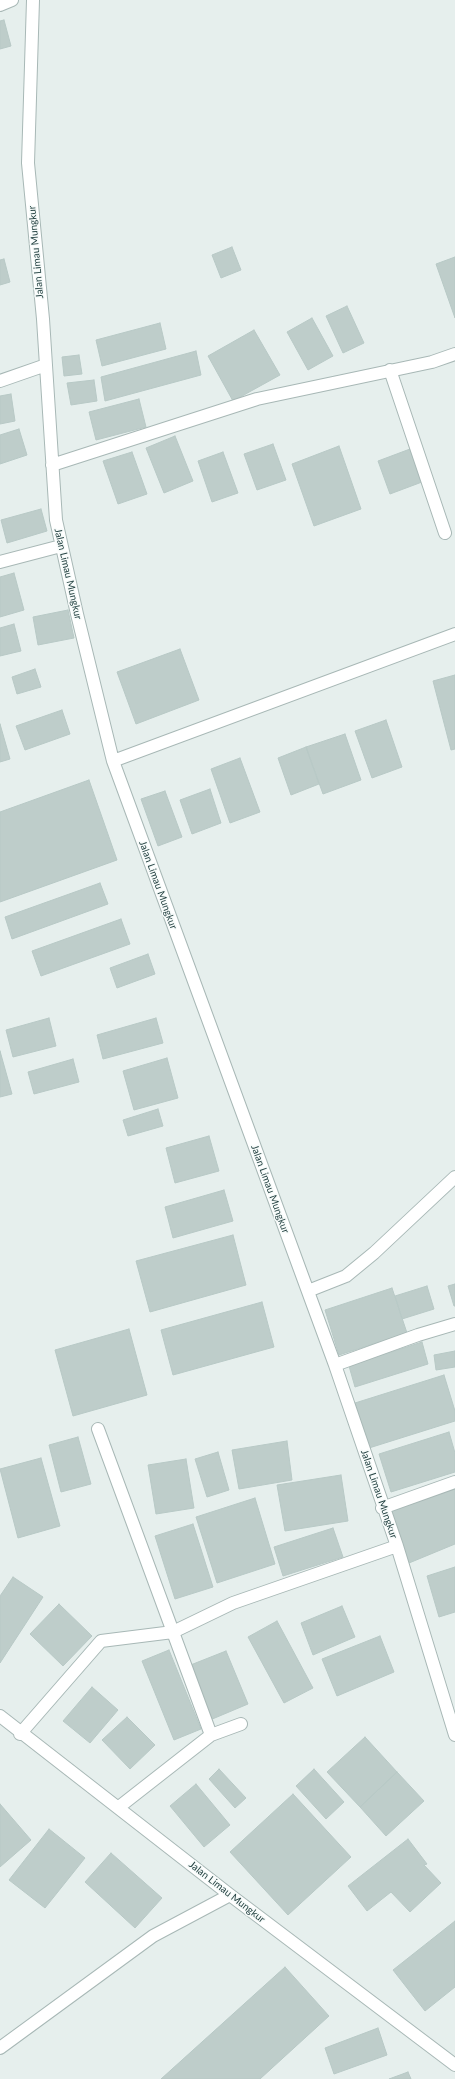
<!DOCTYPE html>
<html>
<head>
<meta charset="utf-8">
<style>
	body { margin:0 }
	canvas { display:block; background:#e6efed }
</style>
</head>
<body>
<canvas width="455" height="2079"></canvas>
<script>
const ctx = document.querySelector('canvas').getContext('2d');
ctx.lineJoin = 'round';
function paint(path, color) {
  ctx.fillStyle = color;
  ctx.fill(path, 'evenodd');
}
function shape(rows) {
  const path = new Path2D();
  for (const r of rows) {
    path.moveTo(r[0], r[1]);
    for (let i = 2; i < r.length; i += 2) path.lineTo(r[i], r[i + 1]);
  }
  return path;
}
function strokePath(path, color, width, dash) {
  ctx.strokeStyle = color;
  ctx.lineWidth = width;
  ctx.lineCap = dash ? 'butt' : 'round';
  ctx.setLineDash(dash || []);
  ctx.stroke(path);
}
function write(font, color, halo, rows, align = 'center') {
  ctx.font = font + ' Lato,sans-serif';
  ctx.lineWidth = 3;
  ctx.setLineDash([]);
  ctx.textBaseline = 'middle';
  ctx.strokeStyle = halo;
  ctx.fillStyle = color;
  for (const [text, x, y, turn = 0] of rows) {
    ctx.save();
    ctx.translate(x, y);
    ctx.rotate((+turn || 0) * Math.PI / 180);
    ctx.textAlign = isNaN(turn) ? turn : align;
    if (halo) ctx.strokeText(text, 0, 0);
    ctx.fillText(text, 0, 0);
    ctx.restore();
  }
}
const building = shape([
	[4,20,11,46,0,49,0,21,4,20],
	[232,247,241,270,221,278,212,255,232,247],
	[455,257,455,318,436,264,455,257],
	[4,259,10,282,0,285,0,260,4,259],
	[347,306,364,343,343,353,326,316,347,306],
	[312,318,333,356,308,370,287,332,312,318],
	[160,323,166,349,102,366,96,340,160,323],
	[254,330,280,375,233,401,208,356,254,330],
	[196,351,201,375,105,401,101,377,196,351],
	[79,355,82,374,64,376,62,357,79,355],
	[94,380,97,401,71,405,67,383,94,380],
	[11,394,15,421,0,424,0,396,11,394],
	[139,399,146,427,96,440,89,412,139,399],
	[19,429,27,455,0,464,0,435,19,429],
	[175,436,193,481,164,493,146,448,175,436],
	[273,444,286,480,257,490,244,454,273,444],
	[339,446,361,509,314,526,292,464,339,446],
	[410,449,422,482,390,494,378,461,410,449],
	[132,452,147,494,118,504,103,461,132,452],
	[223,452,238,493,212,502,198,461,223,452],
	[41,509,47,531,7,543,1,520,41,509],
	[14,573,24,610,0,617,0,577,14,573],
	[68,610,74,638,38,645,33,617,68,610],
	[14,624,21,651,0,656,0,628,14,624],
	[180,649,199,700,136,724,117,672,180,649],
	[35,669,41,687,17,694,12,677,35,669],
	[455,675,455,749,451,750,433,681,455,675],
	[62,710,70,734,25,750,16,726,62,710],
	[386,720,402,767,372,778,355,731,386,720],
	[0,724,10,759,0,762,0,724],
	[345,734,361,780,323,794,306,747,345,734],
	[306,747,319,784,291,795,278,758,306,747],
	[240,758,260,812,230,823,211,769,240,758],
	[89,780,117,860,0,902,0,812,89,780],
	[210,789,221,823,192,834,180,800,210,789],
	[165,791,182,837,158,846,141,799,165,791],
	[100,883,108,904,12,939,5,917,100,883],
	[121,919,130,944,41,976,32,951,121,919],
	[148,954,155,974,117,988,110,968,148,954],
	[49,1018,56,1046,13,1057,6,1030,49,1018],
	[156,1018,163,1043,103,1059,97,1035,156,1018],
	[0,1051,12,1094,0,1097,0,1051],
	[167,1058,178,1098,134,1110,123,1071,167,1058],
	[73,1059,79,1082,34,1094,28,1072,73,1059],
	[158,1109,163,1126,128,1136,123,1120,158,1109],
	[209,1136,219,1171,175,1183,166,1148,209,1136],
	[224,1190,233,1221,173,1238,165,1207,224,1190],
	[233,1235,246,1285,150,1312,136,1261,233,1235],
	[455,1284,455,1306,454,1306,448,1286,455,1284],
	[427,1286,434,1309,402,1319,395,1296,427,1286],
	[392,1288,407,1333,339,1355,325,1310,392,1288],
	[262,1302,274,1347,173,1375,161,1330,262,1302],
	[129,1329,147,1395,73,1416,55,1350,129,1329],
	[422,1342,428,1364,355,1387,349,1366,422,1342],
	[455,1351,455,1367,436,1370,434,1355,455,1351],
	[444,1375,455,1411,455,1421,369,1448,355,1403,444,1375],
	[449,1432,455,1453,455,1472,391,1492,379,1454,449,1432],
	[78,1437,91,1484,61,1492,49,1445,78,1437],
	[287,1441,292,1480,239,1489,232,1450,287,1441],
	[218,1452,229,1490,207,1497,195,1459,218,1452],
	[41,1458,60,1526,18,1538,0,1469,41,1458],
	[186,1459,194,1508,156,1514,148,1465,186,1459],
	[341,1475,348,1521,285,1531,277,1485,341,1475],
	[455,1486,455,1544,409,1563,389,1513,455,1486],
	[255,1498,275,1564,217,1583,196,1517,255,1498],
	[193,1524,213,1587,175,1599,155,1536,193,1524],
	[333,1528,343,1557,283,1576,274,1547,333,1528],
	[455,1567,455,1612,439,1617,427,1576,455,1567],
	[13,1577,43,1597,0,1663,0,1596,13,1577],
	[59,1604,92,1636,63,1666,30,1634,59,1604],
	[342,1606,355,1637,313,1655,301,1623,342,1606],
	[277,1621,313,1688,284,1703,248,1637,277,1621],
	[380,1636,394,1672,337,1696,322,1659,380,1636],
	[169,1650,201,1729,174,1740,142,1661,169,1650],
	[226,1651,248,1704,210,1720,188,1666,226,1651],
	[92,1687,118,1710,90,1743,63,1721,92,1687],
	[127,1717,155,1745,130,1769,102,1740,127,1717],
	[365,1737,397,1772,360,1807,327,1772,365,1737],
	[219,1769,246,1798,235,1808,209,1779,219,1769],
	[314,1769,344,1802,326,1819,296,1786,314,1769],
	[397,1772,424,1801,386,1836,360,1807,397,1772],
	[196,1784,230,1825,204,1847,170,1806,196,1784],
	[293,1794,351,1857,288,1915,230,1852,293,1794],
	[0,1804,31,1840,0,1867,0,1804],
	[49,1829,85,1858,45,1908,9,1880,49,1829],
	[408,1839,427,1864,424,1865,441,1883,410,1912,391,1892,367,1911,348,1886,408,1839],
	[111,1853,162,1898,135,1928,85,1882,111,1853],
	[455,1921,455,1987,425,2011,393,1970,455,1921],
	[285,1967,329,2016,260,2079,161,2079,285,1967],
	[378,2028,387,2055,334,2074,325,2048,378,2028],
	[408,2072,411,2079,389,2079,408,2072]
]);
paint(building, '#becdca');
strokePath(building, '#b8c9c6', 1);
const minor = shape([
	[33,0,28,163,43,319,56,520,77,614,113,761,335,1365,397,1546,455,1735],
	[0,5,12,0],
	[390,370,445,533],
	[0,381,46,365],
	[52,465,257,399,432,362,455,354],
	[0,562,61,546],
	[113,761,455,634],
	[308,1291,346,1276,374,1253,455,1177],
	[335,1365,418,1335,455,1324],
	[98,1429,211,1735],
	[382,1508,455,1482],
	[0,1716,230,1895,455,2065],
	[20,1734,101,1641,173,1632,233,1603,397,1546],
	[119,1807,211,1735,241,1724],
	[0,2048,153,1936,230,1895]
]);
strokePath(minor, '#a8b8b6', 14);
strokePath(minor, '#fff', 12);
write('10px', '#244242', '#f7fbfa', [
	["Jalan Limau Mungkur",36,252,-95],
	["Jalan Limau Mungkur",68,574,77],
	["Jalan Limau Mungkur",158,885,70],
	["Jalan Limau Mungkur",270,1189,70],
	["Jalan Limau Mungkur",379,1494,71],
	["Jalan Limau Mungkur",227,1892,38]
]);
</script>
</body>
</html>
